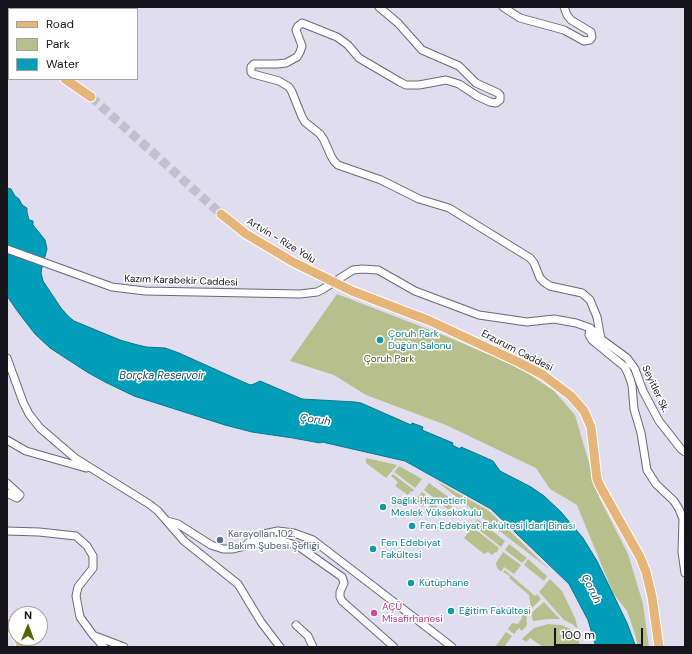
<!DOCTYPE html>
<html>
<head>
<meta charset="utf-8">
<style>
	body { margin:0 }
	#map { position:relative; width:692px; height:654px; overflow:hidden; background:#e0ddef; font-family:"DM Sans",sans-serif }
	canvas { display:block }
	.frame { position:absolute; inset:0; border:8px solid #16151b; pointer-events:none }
	.legend { position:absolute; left:8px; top:8px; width:130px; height:72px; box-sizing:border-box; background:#fff; border:1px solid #a2a1a4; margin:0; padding:5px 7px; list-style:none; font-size:12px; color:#16151b }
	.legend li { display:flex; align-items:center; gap:8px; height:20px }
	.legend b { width:20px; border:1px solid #a2a1a4 }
	.north { position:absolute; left:8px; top:606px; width:40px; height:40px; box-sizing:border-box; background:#fff; border:1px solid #a2a1a4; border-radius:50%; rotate:1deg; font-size:11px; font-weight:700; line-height:16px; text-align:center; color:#16151b }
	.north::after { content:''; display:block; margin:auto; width:14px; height:18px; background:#546307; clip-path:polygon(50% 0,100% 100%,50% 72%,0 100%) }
	.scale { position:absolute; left:554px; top:628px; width:89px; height:18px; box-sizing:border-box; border:2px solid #16151b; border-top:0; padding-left:5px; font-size:12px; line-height:14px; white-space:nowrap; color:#16151b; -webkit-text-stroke:3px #fff; paint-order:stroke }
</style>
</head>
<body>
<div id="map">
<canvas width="692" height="654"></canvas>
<div class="frame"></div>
<ul class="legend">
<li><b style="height:5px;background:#e5b579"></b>Road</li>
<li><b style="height:11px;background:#b7c08c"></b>Park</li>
<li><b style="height:11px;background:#009eb9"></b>Water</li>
</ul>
<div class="north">N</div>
<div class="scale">100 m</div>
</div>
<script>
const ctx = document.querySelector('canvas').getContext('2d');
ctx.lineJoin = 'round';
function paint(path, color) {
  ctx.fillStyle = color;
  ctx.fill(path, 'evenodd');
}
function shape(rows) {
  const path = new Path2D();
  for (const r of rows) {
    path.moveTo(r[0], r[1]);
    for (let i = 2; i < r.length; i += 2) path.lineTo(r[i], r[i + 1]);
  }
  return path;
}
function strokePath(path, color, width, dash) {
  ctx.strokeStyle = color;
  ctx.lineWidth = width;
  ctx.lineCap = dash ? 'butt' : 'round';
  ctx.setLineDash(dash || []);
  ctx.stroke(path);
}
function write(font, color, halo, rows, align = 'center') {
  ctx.font = font + ' "DM Sans",sans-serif';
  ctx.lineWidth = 3;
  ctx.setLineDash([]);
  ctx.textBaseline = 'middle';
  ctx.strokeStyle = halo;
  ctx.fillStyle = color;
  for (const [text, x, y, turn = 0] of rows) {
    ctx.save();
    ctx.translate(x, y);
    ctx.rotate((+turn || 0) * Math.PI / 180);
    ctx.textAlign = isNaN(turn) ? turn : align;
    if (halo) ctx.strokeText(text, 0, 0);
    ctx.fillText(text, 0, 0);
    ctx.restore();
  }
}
paint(shape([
	[337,294,448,337,520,368,554,391,575,415,599,497,628,554,643,604,649,647,638,647,635,634,627,611,613,593,577,505,550,489,536,468,446,425,366,395,334,375,290,361],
	[366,458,393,464,397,465,386,478,366,463],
	[399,466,422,479,415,488,394,472],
	[393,474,414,490,412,492,411,491,408,495,395,486,398,482,391,476],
	[435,480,489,511,549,569,488,522],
	[429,483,455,502,449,510,424,490],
	[422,492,438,505,431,513,427,510,431,505,426,502,422,507,415,501],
	[477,519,505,541,501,547,473,525],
	[471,526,499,548,496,553,495,552,492,555,488,552,484,554,464,538,471,529,470,528],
	[509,544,527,558,522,563,505,550],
	[503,552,521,565,514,574,504,567,501,572,497,568,496,563],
	[528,559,547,576,544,581,524,565],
	[505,570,535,596,537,594,541,599,531,609,529,595,509,578,510,576,503,572],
	[550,579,562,591,575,618,578,629,572,624,564,620,539,592],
	[544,602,560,619,549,619,533,621,531,613],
	[522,612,526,612,527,625,522,631,519,628,514,634,508,629,512,623,518,624,522,618],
	[548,624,561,625,569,628,577,636,581,647,543,647,530,638,526,642,522,639,534,628],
	[506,632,512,636,504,647,495,647]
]), '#b7c08c');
const water = shape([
	[7,188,11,189,15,196,19,199,22,205,27,208,27,212,29,220,33,221,33,225,45,240,47,249,42,267,41,273,43,281,61,308,68,316,74,321,120,340,134,344,146,347,165,348,179,353,250,385,254,384,260,381,302,399,355,402,361,403,411,425,412,423,423,427,422,430,453,443,452,445,460,449,461,447,493,461,500,471,531,487,544,496,561,512,583,538,597,561,627,623,636,647,596,647,588,620,569,584,491,509,405,461,322,442,320,443,293,438,252,432,225,425,134,396,105,382,87,372,50,348,35,334,18,312,7,296,7,188]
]);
paint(water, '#009eb9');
strokePath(water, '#07758a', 1);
strokePath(shape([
	[7,12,9,15],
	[91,97,221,214]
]), '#c2bfcf', 9, [9, 4.5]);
const minor = shape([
	[379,7,398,23,422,50,459,66,476,83,498,93,500,95,500,100,496,103,490,102,477,96,459,84,446,80,419,85,406,85,400,82,359,58,348,45,337,37,302,23,298,26,296,30,302,46,300,52,297,57,286,63,277,64,254,64,251,67,251,72,253,74,279,81,289,87,292,92,302,117,305,122,320,134,324,140,331,156,334,161,338,165,381,180,419,199,449,208,530,258,534,263,540,278,544,282,550,286,582,293,590,300,597,317,601,339],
	[503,7,520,18,564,30,584,41,590,40,592,37,591,32,571,20,567,15,564,7],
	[7,249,112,287,145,291,300,294,317,292,323,289,353,270,362,269,378,270,415,291,479,315,527,322,554,319,576,323,590,328,601,339,627,358,635,369,643,391,659,421,681,449,685,452],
	[590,328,589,335,592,340,625,367,629,376,632,385,634,409,641,433,647,470,656,484,674,501,679,509,683,519,682,552,685,573],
	[7,358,23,402,29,414,40,428,75,458,149,504,158,511,184,541,238,584,261,622,280,647],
	[7,440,26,451,86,468],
	[7,483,20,495,17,498,7,493],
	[167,521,178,524,211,545,223,549,232,549,271,540,283,541,298,546,342,577,344,583,340,592,340,597,342,601,394,647],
	[7,531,39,532,76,536,87,546,93,556,93,568,78,587,76,596,80,617,93,635,104,647],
	[248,543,263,534,278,531,294,533,313,540,420,622,452,647],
	[296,625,308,636,313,647],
	[95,636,124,647]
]);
const major = shape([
	[65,79,91,97],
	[221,214,246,234,293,262,352,291,430,321,518,362,543,375,571,396,584,411,591,427,597,479,600,486,640,557,646,572,652,597,659,647],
	[7,623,16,635],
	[18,638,22,647]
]);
strokePath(minor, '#6a6877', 9);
strokePath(major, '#fff', 11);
strokePath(minor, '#fff', 7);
strokePath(major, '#e5b579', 9);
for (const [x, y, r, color] of [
	[380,340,4,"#0f9aa8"],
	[383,507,4,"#0f9aa8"],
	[412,526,4,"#0f9aa8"],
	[220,540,4,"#5c6f8a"],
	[373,549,4,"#0f9aa8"],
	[411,583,4,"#0f9aa8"],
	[451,611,4,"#0f9aa8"],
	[374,613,4,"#d1479c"]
]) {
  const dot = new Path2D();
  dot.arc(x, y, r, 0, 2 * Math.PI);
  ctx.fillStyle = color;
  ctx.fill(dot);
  strokePath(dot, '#fff', 1.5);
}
write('10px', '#16151b', '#fff', [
	["Artvin - Rize Yolu",281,241,31],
	["Kazım Karabekir Caddesi",181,281,2],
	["Erzurum Caddesi",517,351,27],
	["Seyitler Sk.",655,389,65]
]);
write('10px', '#0d838f', '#fff', [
	["Çoruh Park",388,334],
	["Düğün Salonu",388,346],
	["Sağlık Hizmetleri",391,501],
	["Meslek Yüksekokulu",391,513],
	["Fen Edebiyat Fakültesi İdari Binası",420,526],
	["Fen Edebiyat",381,543],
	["Fakültesi",381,555],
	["Kütüphane",419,583],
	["Eğitim Fakültesi",459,611]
], 'left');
write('10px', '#4f5717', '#fff', [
	["Çoruh Park",389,359]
]);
write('10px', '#4e5e75', '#fff', [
	["Karayolları 102.",228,534],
	["Bakım Şubesi Şefliği",228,546]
], 'left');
write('10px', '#b23c85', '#fff', [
	["AÇÜ",382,607],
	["Misafirhanesi",382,619]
], 'left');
write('italic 11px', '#194e5a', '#fff', [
	["Borçka Reservoir",162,376],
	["Çoruh",315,420,8],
	["Çoruh",591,589,64]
]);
</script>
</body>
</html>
